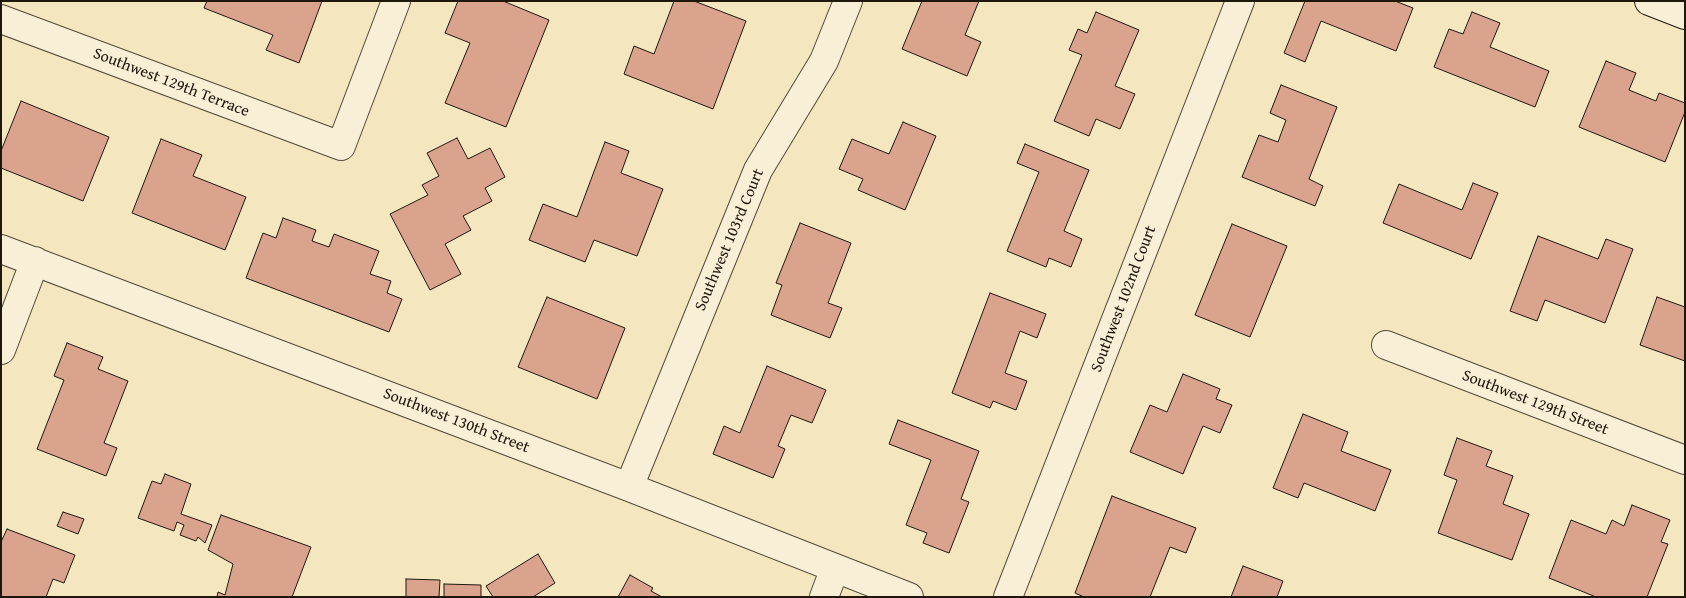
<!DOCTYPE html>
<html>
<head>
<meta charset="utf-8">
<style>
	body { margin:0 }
	#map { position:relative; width:1686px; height:598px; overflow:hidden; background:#f4e7c0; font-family:"Gentium Book Plus",serif }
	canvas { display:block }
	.frame { position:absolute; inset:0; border:2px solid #1f170c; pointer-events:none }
</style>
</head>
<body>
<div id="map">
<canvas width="1686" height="598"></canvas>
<div class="frame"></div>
</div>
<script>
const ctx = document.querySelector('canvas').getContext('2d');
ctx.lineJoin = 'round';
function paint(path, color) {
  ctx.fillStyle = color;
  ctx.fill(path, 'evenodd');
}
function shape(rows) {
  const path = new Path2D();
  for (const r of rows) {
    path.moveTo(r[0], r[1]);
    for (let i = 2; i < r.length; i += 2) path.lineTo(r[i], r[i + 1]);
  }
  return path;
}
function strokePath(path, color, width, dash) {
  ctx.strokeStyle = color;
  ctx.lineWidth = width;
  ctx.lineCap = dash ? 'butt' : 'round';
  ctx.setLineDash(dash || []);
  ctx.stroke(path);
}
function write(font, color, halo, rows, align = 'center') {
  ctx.font = font + ' "Gentium Book Plus",serif';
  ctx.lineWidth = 4.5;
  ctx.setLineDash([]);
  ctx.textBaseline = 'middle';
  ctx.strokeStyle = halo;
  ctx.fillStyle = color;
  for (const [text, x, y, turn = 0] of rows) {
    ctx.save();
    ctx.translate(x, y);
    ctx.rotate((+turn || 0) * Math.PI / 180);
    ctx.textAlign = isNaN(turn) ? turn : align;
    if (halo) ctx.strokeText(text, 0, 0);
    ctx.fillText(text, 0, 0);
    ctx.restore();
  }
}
const building = shape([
	[207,1,322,1,299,63,266,50,273,35,204,8,207,1],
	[458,1,503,1,549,20,506,127,445,103,470,43,445,33,458,1],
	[674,1,694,1,746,21,713,109,624,74,634,46,654,54,674,1],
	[922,1,979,1,965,35,981,42,967,76,902,49,922,1],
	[1305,1,1395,1,1413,8,1396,51,1321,21,1305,62,1284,53,1305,1],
	[1096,12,1139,30,1115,86,1135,94,1120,129,1096,119,1089,136,1054,121,1082,55,1069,50,1078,29,1087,33,1096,12],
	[1472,12,1500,23,1490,47,1549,71,1535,107,1434,67,1449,29,1463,34,1472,12],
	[1606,61,1636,73,1629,90,1656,101,1659,93,1685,103,1685,112,1665,162,1579,127,1606,61],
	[1281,85,1337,107,1309,179,1323,186,1315,206,1242,177,1259,135,1278,142,1286,120,1270,113,1281,85],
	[21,101,109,137,83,201,1,168,1,151,21,101],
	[903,122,936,136,905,210,858,190,863,179,839,169,852,139,889,154,903,122],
	[457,138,468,159,490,148,505,177,485,188,492,201,463,216,471,230,445,244,461,274,430,290,390,214,428,195,422,185,439,176,427,153,457,138],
	[161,139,202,155,193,176,246,197,225,250,132,213,161,139],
	[605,142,629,151,621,173,663,189,637,256,594,240,585,262,529,240,543,204,577,217,605,142],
	[1025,144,1089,170,1064,231,1082,239,1071,267,1049,258,1046,267,1007,251,1039,172,1017,163,1025,144],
	[1473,183,1498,193,1471,259,1383,223,1399,184,1462,210,1473,183],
	[283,218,316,230,312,241,329,247,334,234,379,251,370,274,391,281,387,293,402,299,389,332,246,278,263,233,276,238,283,218],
	[800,223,851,243,828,303,842,308,830,338,771,315,782,285,776,283,800,223],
	[1232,224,1287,246,1250,337,1195,315,1232,224],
	[1538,236,1598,259,1606,239,1633,249,1605,323,1545,300,1537,321,1510,311,1538,236],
	[990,293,1046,314,1037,338,1020,331,1005,373,1027,381,1016,410,993,401,990,408,952,393,990,293],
	[547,297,625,328,597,399,518,367,547,297],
	[1657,297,1685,307,1685,361,1640,345,1657,297],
	[67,343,103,357,98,369,128,381,104,443,117,448,106,476,37,449,64,380,54,376,67,343],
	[767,366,826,390,812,423,791,415,778,446,785,449,773,478,713,454,724,426,740,433,767,366],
	[1183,374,1220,389,1216,399,1232,405,1220,433,1203,426,1183,474,1130,452,1150,405,1167,412,1183,374],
	[1303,414,1348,432,1341,451,1391,470,1375,511,1304,483,1298,498,1273,488,1303,414],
	[898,420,979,451,961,499,969,502,949,553,923,543,927,533,906,525,931,460,889,444,898,420],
	[1457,438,1492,451,1486,466,1513,476,1503,504,1529,514,1512,560,1438,533,1457,480,1444,475,1457,438],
	[165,474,191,484,181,514,212,525,205,543,198,537,196,541,180,535,184,525,177,522,174,531,138,518,152,481,161,484,165,474],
	[1112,496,1196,528,1186,553,1170,547,1150,597,1084,597,1075,593,1112,496],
	[1632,505,1670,520,1661,542,1668,544,1647,597,1596,597,1549,578,1571,520,1606,534,1612,520,1624,526,1632,505],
	[63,512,84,519,78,534,57,526,63,512],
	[221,515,311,547,292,597,217,597,218,592,225,595,233,564,208,550,221,515],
	[7,529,75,555,64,583,53,579,46,597,1,597,1,542,7,529],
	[538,554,555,583,533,597,493,597,486,586,538,554],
	[1243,566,1283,581,1277,597,1231,597,1243,566],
	[630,575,653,588,651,591,662,597,618,597,630,575],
	[406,579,440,580,439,597,406,597,406,579],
	[444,584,481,585,481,597,444,597,444,584]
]);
paint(building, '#daa38e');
strokePath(building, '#1f170c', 1);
const street = shape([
	[1,19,341,146,396,1],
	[1,249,629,487,909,597],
	[1386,345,1685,460],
	[1,350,35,261],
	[629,487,758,170,824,61,848,1],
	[824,597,835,568],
	[1008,597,1240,1]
]);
const secondary = shape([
	[1649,1,1685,15]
]);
strokePath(street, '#544b39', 30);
strokePath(secondary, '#1f170c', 30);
strokePath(street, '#f8efd6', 28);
strokePath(secondary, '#f8efd6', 28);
write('16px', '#1f170c', '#f8efd6', [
	["Southwest 129th Terrace",171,83,21],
	["Southwest 103rd Court",730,240,-67],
	["Southwest 102nd Court",1124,299,-69],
	["Southwest 129th Street",1535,403,21],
	["Southwest 130th Street",456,421,21]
]);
</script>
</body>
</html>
